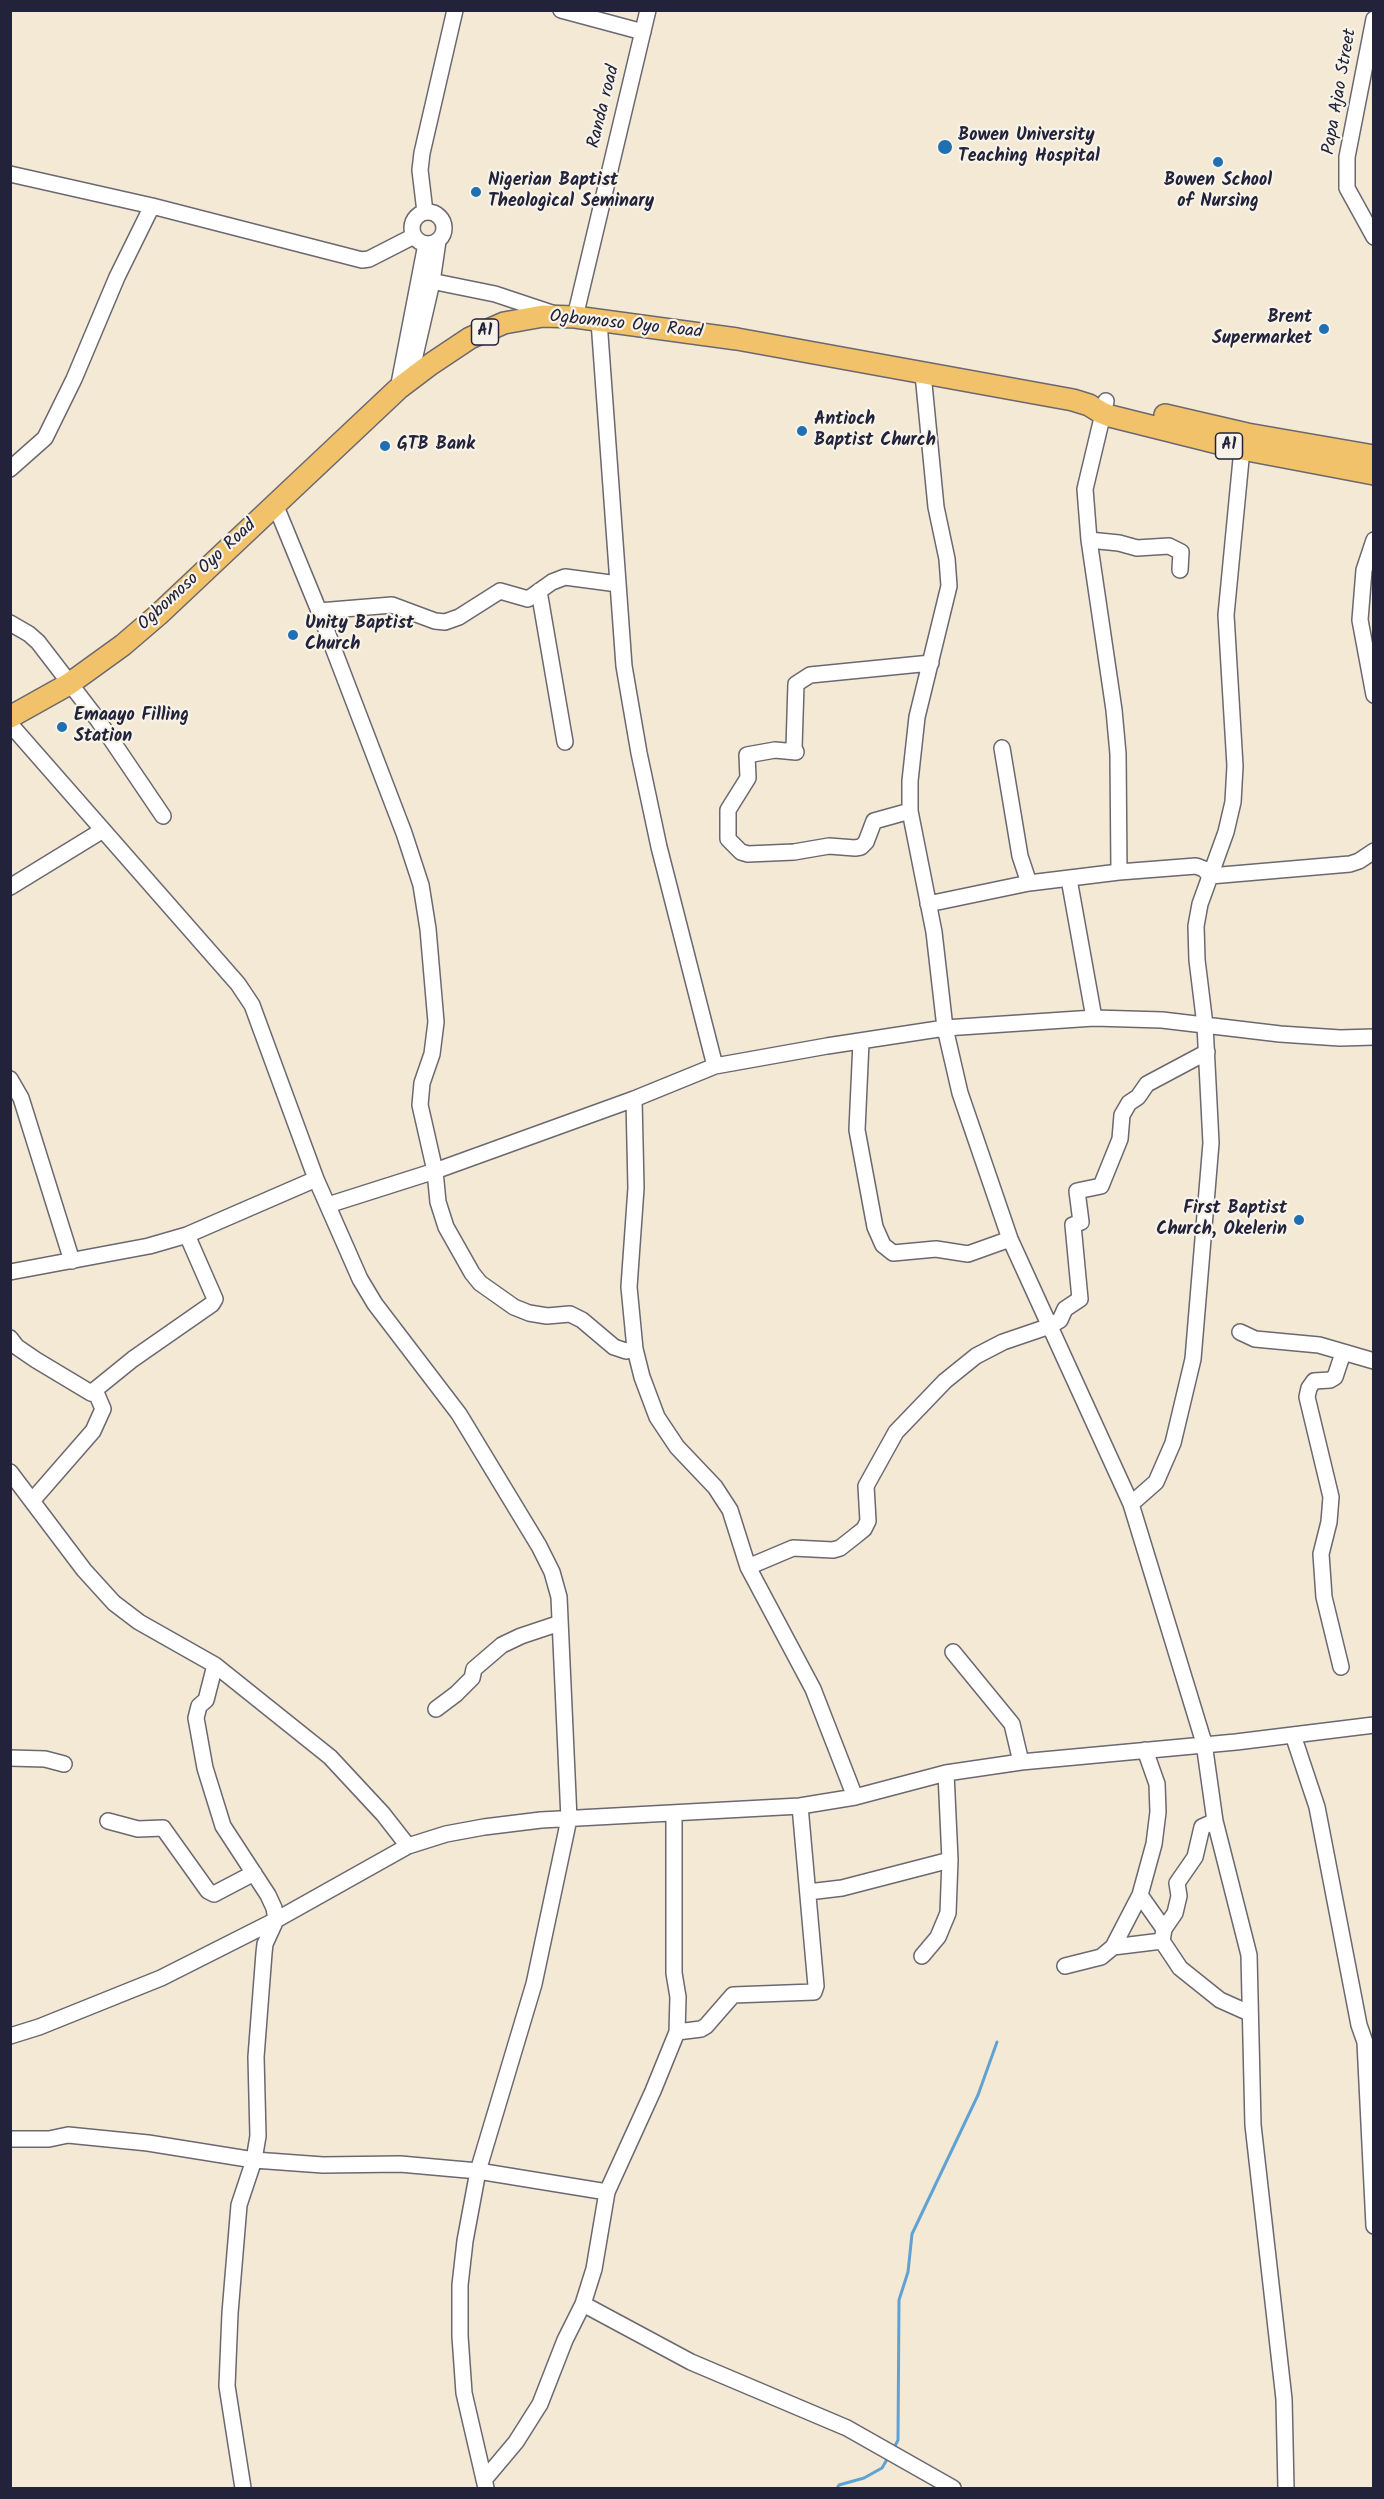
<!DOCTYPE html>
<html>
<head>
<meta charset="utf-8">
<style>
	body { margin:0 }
	#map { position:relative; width:1384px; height:2499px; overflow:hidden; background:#f3e9d5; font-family:Kalam,sans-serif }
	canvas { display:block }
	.frame { position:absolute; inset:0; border:12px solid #22223b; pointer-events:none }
</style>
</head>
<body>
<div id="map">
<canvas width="1384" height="2499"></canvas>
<div class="frame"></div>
</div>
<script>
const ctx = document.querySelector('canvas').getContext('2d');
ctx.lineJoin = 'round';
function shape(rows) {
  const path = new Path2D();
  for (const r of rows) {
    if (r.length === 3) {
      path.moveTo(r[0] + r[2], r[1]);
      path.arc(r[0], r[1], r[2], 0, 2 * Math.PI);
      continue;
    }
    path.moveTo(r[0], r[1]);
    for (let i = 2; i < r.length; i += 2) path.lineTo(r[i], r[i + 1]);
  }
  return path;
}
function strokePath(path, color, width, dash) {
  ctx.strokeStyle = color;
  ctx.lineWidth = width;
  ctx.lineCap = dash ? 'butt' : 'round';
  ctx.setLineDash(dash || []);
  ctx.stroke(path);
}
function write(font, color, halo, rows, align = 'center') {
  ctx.font = font + ' Kalam,sans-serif';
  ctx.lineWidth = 4.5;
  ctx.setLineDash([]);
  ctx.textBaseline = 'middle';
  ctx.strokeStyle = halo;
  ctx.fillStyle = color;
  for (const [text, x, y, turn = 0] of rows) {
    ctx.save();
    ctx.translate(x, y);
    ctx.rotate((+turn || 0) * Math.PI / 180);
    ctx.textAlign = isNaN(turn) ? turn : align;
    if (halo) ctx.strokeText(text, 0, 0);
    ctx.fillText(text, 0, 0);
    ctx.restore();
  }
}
strokePath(shape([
	[894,2448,898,2440,899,2300,908,2272,912,2234,978,2095,997,2042],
	[837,2488,839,2485,864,2478,882,2468,889,2456]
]), '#60a2d4', 3);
const minor = shape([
	[561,10,643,32],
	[1374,19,1347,157,1347,188,1374,237],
	[10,174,152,206,362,260,369,259,414,236],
	[425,212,420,170,422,153,455,10],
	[428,228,16],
	[421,279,495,294,552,313],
	[575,317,648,10],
	[599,321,624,666,639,753,659,847,715,1066],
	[414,360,432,282,438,241],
	[923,374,936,507,947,559,949,586,917,717,910,781,910,811,934,932,945,1028,1094,1018,1162,1020,1280,1034,1340,1038,1374,1037],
	[398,389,426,244],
	[1106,401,1085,489,1089,540,1114,710,1118,754,1119,872],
	[10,469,45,438,74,379,117,277,152,206],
	[275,504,319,611,404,833,421,885,428,929,436,1022,432,1054,422,1083,420,1105,435,1171,438,1202,446,1227,472,1273,480,1283,514,1307,529,1313,547,1316,570,1314,582,1320,614,1347,626,1351,635,1349],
	[1089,540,1119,543,1137,548,1169,546,1181,552,1180,570],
	[1374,540,1364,570,1360,620,1374,695],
	[539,591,565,742],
	[319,611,392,605,435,621,445,622,459,617,500,591,528,599,552,582,565,577,618,584],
	[10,623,29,634,38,642,98,720,163,816],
	[10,724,238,984,252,1005,316,1179,360,1279,375,1304,459,1414,539,1546,552,1572,559,1597,569,1819,534,1984,478,2171,465,2241,460,2285,460,2336,464,2393,486,2488],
	[1002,748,1020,856,1029,883],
	[910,811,874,821,866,842,861,847,855,848,829,846,794,852,748,854,741,852,728,839,728,810,748,778,747,755,775,750,796,752,794,748,796,684,810,675,931,663],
	[1069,879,1094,1018],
	[10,887,103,830],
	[928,904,1029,883,1119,872,1196,866,1204,869,1210,876,1350,864,1359,861,1374,851],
	[861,1042,857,1130,875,1227,883,1245,893,1253,936,1249,968,1254,1010,1239],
	[10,1079,21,1098,72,1261],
	[634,1099,636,1188,629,1287,635,1349,642,1377,657,1417,677,1447,715,1487,730,1510,748,1567,813,1689,855,1797],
	[328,1205,435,1171,634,1099,715,1066,827,1046,945,1028,960,1093,1010,1239,1131,1504,1204,1743,1215,1821,1249,1955,1253,2125,1284,2399,1286,2488],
	[10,1272,149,1246,187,1235,316,1179],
	[1240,1332,1255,1339,1319,1345,1374,1361],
	[10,1338,17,1347,36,1360,91,1393,133,1359,212,1304,215,1299,187,1235],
	[10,1472,84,1570,114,1603,139,1622,215,1665,330,1757,383,1814,408,1846],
	[32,1501,93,1431,103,1409,95,1390],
	[1131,1504,1156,1482,1173,1443,1193,1359,1211,1143,1205,1025,1197,960,1196,926,1200,904,1226,832,1233,802,1235,766,1226,615,1242,449],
	[748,1567,793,1548,833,1550,840,1548,854,1537,864,1529,868,1521,866,1486,896,1432,945,1381,976,1356,1003,1342,1050,1326,1060,1320,1065,1309,1080,1299,1073,1225,1081,1222,1077,1191,1101,1186,1120,1139,1122,1115,1129,1103,1138,1097,1147,1084,1207,1052],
	[953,1652,1012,1724,1021,1762],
	[215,1665,206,1700,199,1706,196,1718,205,1768,223,1826,268,1895,274,1908,276,1920,265,1944,264,1953,256,2057,258,2136,254,2160,239,2205,230,2313,227,2386,243,2488],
	[1341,1667,1324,1597,1321,1554,1329,1522,1331,1497,1307,1397,1309,1388,1314,1381,1330,1380,1335,1377,1343,1353],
	[436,1709,456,1694,472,1678,474,1669,502,1645,521,1636,560,1623],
	[1293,1735,1317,1807,1359,2025,1365,2042,1374,2226],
	[10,1758,45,1759,64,1764],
	[108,1821,138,1829,163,1828,208,1891,214,1894,254,1873],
	[808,1892,842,1888,950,1860],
	[1140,1895,1164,1929],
	[1162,1941,1164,1929,1175,1913,1179,1896,1177,1883,1195,1857,1202,1827,1215,1821],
	[1113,1947,1162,1941,1180,1968,1220,2000,1249,2013],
	[922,1956,938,1937,948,1913,950,1860,946,1773],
	[1065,1966,1101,1957,1113,1947,1140,1895,1154,1844,1158,1812,1157,1784,1145,1750],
	[677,2032,701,2029,706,2026,733,1995,814,1992,816,1986,800,1806],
	[10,2036,39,2027,161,1978,276,1920,408,1846,446,1834,484,1827,541,1820,800,1806,855,1797,946,1773,1021,1762,1236,1742,1374,1725],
	[10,2139,49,2139,68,2135,148,2143,254,2160,323,2165,400,2164,478,2171,607,2192],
	[583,2304,691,2362,847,2428,953,2488],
	[484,2480,516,2442,540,2404,565,2340,583,2304,594,2269,607,2192,653,2091,677,2032,678,1997,674,1973,674,1813]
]);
const highway = shape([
	[1165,415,1247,434,1374,456],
	[10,717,69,684,123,645,158,615,398,389,431,364,470,338,504,323,543,316,575,317,737,339,1073,400,1089,405,1102,413,1110,416,1242,449,1374,474]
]);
strokePath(minor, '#6b6871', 18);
strokePath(highway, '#6b6871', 24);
strokePath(minor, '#fff', 15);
strokePath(highway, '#f2c26a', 21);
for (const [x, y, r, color] of [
	[945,147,8,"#1f6fb2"],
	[1218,162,6,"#1f6fb2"],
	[476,192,6,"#1f6fb2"],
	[1324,329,6,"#1f6fb2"],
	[802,431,6,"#1f6fb2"],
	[385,446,6,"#1f6fb2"],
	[293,635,6,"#1f6fb2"],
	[62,727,6,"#1f6fb2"],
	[1299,1220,6,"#1f6fb2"]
]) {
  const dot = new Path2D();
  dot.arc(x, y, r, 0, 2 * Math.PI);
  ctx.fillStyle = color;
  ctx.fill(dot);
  strokePath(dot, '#f7f3e8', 2);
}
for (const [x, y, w] of [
	[485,332,27],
	[1229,446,27]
]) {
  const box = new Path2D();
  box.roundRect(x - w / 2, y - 13, w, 26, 4.5);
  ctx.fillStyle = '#f7f3e8';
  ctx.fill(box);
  strokePath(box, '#22223b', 1.5);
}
write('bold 16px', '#22223b', null, [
	["A1",485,332],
	["A1",1229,446]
]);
write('18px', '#22223b', '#f7f3e8', [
	["Papa Ajao Street",1341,92,-80],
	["Randa road",605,107,-76],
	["Ogbomoso Oyo Road",626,326,6],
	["Ogbomoso Oyo Road",198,576,-43]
]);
write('bold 18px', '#22223b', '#f7f3e8', [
	["Bowen University",958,137],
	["Teaching Hospital",958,158],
	["Nigerian Baptist",488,182],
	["Theological Seminary",488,203],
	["Bowen School",1218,182,"center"],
	["of Nursing",1218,203,"center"],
	["Brent",1312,319,"right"],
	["Supermarket",1312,340,"right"],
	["Antioch",814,421],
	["Baptist Church",814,442],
	["GTB Bank",397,446],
	["Unity Baptist",305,625],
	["Church",305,646],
	["Emaayo Filling",74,717],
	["Station",74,738],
	["First Baptist",1287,1210,"right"],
	["Church, Okelerin",1287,1231,"right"]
], 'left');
</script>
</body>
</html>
